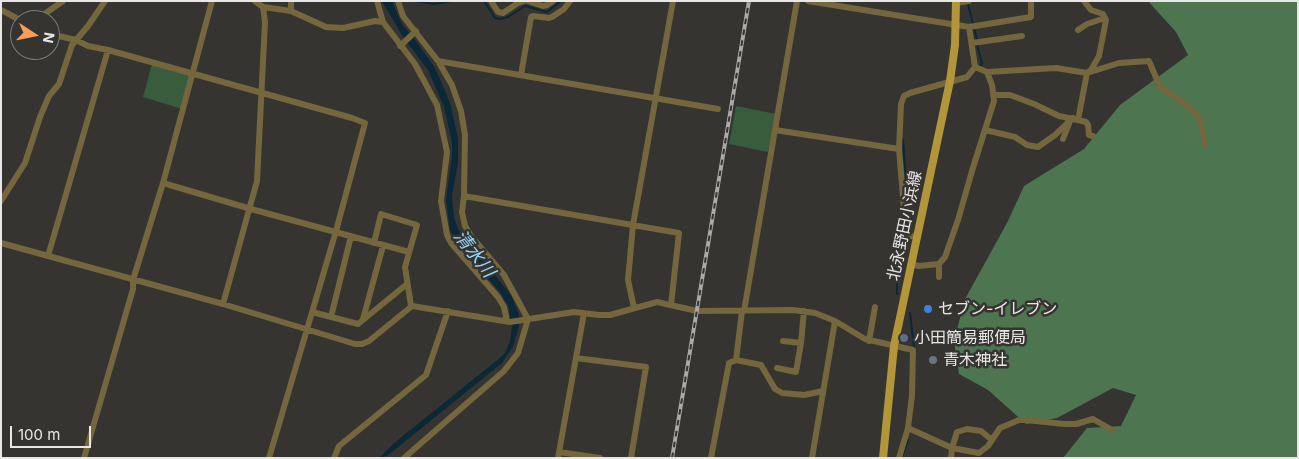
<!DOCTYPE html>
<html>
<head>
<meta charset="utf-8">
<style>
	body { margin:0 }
	#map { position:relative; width:1299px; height:459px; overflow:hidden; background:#353431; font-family:Inter,sans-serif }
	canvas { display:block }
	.frame { position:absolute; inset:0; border:2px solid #e8e7e5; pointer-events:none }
	.north { position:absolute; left:10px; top:10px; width:50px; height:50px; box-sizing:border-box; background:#353431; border:1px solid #7d7c79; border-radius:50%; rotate:101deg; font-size:14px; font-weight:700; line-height:20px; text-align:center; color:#e8e7e5 }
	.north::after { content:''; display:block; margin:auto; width:18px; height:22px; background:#fd9d55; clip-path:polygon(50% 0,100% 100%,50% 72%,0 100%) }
	.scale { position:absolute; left:10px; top:426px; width:81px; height:22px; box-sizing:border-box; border:2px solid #e8e7e5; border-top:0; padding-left:6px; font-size:15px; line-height:18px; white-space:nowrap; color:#e8e7e5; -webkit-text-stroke:4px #353431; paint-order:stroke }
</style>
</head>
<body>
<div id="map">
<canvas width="1299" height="459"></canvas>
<div class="frame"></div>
<div class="north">N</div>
<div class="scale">100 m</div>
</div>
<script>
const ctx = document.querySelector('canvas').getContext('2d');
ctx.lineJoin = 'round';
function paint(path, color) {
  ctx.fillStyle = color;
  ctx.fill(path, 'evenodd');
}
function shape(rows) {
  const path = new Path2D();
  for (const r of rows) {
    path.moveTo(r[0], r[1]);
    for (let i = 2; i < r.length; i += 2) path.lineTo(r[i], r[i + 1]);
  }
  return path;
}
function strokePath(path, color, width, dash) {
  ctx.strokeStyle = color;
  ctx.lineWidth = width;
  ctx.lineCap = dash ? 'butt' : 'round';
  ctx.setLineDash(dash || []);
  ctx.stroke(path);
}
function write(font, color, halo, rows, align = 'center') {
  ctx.font = font + ' Inter,"Noto Sans JP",sans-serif';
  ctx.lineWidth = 5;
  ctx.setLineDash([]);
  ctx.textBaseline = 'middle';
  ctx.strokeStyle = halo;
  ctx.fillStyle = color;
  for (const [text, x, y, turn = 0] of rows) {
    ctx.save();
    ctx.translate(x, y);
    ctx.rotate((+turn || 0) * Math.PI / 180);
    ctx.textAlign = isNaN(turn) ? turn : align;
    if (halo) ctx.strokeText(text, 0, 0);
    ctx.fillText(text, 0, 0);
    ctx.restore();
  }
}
paint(shape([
	[152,64,193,75,182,109,143,97],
	[736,106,776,114,768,152,729,144]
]), '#395c3d');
paint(shape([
	[1148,1,1298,1,1298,458,1063,458,1087,428,1121,426,1136,395,1113,388,1057,418,1026,424,988,390,959,374,954,341,965,299,1007,223,1024,186,1084,149,1120,105,1188,55,1176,32]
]), '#4c7550');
paint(shape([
	[382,1,392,1,402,24,414,38,435,68,443,86,450,103,458,138,458,163,452,195,454,218,458,229,468,242,511,295,519,314,519,326,513,347,502,363,387,456,379,458,393,444,501,357,505,353,510,341,512,327,508,305,499,291,455,240,450,230,446,200,452,156,452,142,444,107,428,70,403,37]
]), '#0a2837');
strokePath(shape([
	[415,1,434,4,452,1],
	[484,1,495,18,501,19,508,17,525,6,547,12,561,1],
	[968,4,977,40],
	[977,45,982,63,981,66],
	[897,294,897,275,907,240,908,209,903,140],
	[910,313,914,348],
	[902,457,908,440]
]), '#0a2837', 2);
strokePath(shape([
	[255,1,263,7,291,11,326,27,343,28,375,21,383,22,415,64,437,105,447,152,441,201,447,235,451,243,498,297,504,307,507,321],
	[377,1,383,22],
	[398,1,403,16,438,61,452,85,461,111,465,135,464,196,462,212,465,226,471,236,504,275,528,319,518,353,504,371,404,458],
	[491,1,498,12,503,13,518,3,524,1],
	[528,1,543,6,547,5,553,1],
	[808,1,969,27,1031,17,1031,1],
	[956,3,969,1],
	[1,10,20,20],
	[291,11,291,1],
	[36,20,63,1],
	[1078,30,1087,24,1105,18],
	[50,34,76,40,88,46,108,50,352,118,365,123,336,231,269,458],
	[972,43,1022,36],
	[400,46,416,31],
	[438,61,718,109],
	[975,67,987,72,1056,68,1087,73,1119,63,1149,61,1160,87,1189,107,1200,118,1205,145],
	[521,75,531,17,533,16,549,18,552,17,564,9,570,1],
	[995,95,1010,95,1034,104,1059,116,1078,120,1087,73,1091,70,1099,56,1106,20,1103,14,1091,10,1084,1],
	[1078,120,1086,122,1088,125,1089,135,1093,136],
	[775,130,899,149],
	[985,130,1015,137,1027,145,1038,147,1055,135,1073,118],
	[1063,139,1070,121],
	[163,183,251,209,409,252],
	[464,196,679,233,671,305],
	[1,201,25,163,40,117,49,96,59,84,72,45,88,26,105,1],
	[917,237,903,235,904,209,899,149,901,104,904,96,910,93,967,77,975,67,969,27],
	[1,243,223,304,355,344,362,344,369,341,412,306,510,322,574,312,599,315,610,315,657,302,697,311,793,310,815,313,835,321,865,339,913,350,912,395,908,428,899,458],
	[374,243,381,214,417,225,405,267,411,306],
	[48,256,108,50],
	[911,264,919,266,939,264,945,257,958,220,972,171,994,101,992,85,987,72],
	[939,264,939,277],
	[223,304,257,181,265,22,263,7],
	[634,308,628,280,633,225,673,1],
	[744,311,797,1],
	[312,312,358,324,407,284],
	[331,317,351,236],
	[363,319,383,246],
	[783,341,801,343],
	[869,341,875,307],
	[576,358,646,367,631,458],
	[736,360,742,311],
	[777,368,796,372,801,343,804,311],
	[908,428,952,448,951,458],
	[992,440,981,431,967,429,957,432,952,448,979,453,988,446,1000,428,1019,420,1026,420,1064,424,1076,424,1093,419,1112,430],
	[559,452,600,458],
	[84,458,133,289,133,280,163,183,212,1],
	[334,458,339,446,426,375,448,311],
	[558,458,584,313],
	[711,458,729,363,736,360,761,365,775,389,782,393,804,395,823,391],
	[812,458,835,321]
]), '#74663d', 6);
strokePath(shape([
	[883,458,894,346,950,81,955,45,956,1]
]), '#b3953a', 8);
const rail = shape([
	[672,458,749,1]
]);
strokePath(rail, '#abaaa8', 4);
strokePath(rail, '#353431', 2, [5.5]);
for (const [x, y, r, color] of [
	[928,309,5,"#3f7fe0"],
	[904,338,5,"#5c6f8a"],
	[933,360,5,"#6b7280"]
]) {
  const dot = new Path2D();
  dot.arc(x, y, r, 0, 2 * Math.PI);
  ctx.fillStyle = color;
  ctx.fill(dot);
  strokePath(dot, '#353431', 2);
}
write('16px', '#e8e7e5', '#353431', [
	["北永野田小浜線",905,226,-78]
]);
write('16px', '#e8e7e5', '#353431', [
	["セブン-イレブン",938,309],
	["小田簡易郵便局",914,338],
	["青木神社",943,360]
], 'left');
write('italic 18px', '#95d6fb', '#353431', [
	["清水川",474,254,52]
]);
</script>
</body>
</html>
